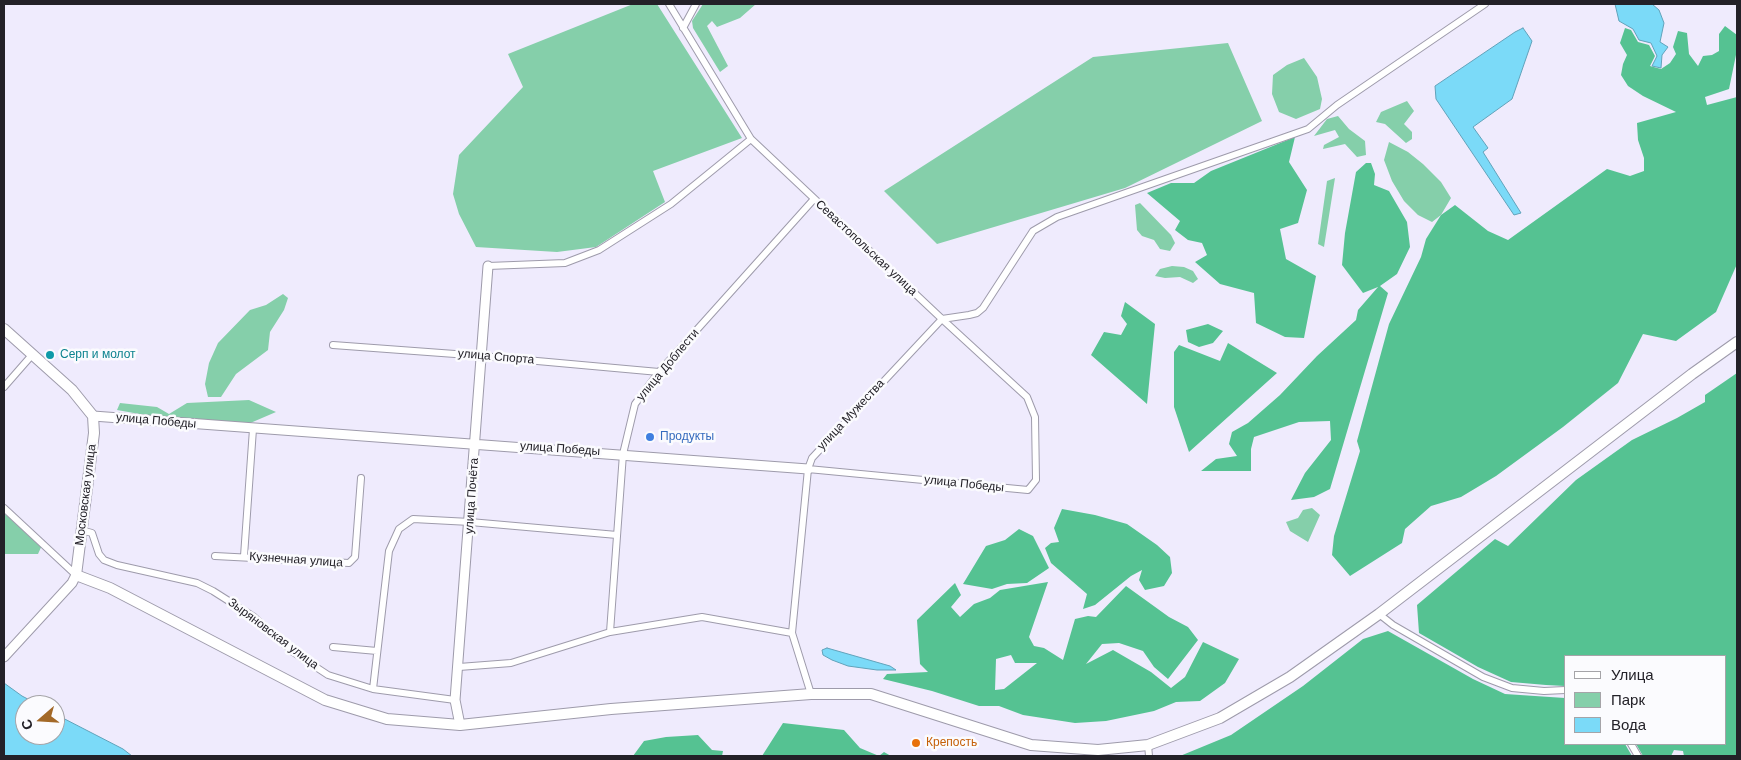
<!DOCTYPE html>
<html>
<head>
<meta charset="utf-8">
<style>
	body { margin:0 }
	#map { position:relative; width:1741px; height:760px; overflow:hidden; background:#efebfd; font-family:Arial,sans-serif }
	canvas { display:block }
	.frame { position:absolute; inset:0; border:5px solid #232128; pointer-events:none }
	.legend { position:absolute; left:1564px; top:655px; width:162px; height:90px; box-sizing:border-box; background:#fbfbfe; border:1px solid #a5a4a8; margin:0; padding:6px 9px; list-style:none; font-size:15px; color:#232128 }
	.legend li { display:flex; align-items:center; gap:10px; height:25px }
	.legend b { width:25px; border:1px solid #a5a4a8 }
	.north { position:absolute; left:15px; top:695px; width:50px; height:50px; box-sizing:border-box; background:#fbfbfe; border:1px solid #a5a4a8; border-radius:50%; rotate:251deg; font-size:14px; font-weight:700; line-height:20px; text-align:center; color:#232128 }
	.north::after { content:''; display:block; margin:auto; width:18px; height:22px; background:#a36928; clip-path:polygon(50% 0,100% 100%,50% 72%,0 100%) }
</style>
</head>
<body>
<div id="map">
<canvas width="1741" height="760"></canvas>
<div class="frame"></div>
<ul class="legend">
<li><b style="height:6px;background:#fff"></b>Улица</li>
<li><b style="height:14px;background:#85cfaa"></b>Парк</li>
<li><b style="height:14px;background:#7bdaf8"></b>Вода</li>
</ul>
<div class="north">С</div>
</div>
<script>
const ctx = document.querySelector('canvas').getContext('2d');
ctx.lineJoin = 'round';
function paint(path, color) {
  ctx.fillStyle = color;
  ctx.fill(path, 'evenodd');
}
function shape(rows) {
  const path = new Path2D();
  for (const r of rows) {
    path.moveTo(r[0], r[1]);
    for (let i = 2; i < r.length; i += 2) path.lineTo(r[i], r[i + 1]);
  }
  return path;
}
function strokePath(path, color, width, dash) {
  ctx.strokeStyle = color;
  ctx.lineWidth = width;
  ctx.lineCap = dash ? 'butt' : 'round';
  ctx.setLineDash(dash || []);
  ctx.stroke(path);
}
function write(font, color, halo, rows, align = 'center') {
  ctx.font = font + ' Arial,sans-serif';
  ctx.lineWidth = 5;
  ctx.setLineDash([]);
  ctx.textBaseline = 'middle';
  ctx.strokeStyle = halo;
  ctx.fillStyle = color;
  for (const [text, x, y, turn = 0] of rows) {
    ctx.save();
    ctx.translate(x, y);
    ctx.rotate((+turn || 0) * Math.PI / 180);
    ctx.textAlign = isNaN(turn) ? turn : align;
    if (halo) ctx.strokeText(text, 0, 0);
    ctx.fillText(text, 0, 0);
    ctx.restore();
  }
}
paint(shape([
	[633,4,657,4,742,138,653,171,665,202,596,247,557,252,476,247,459,214,453,194,459,155,523,87,508,54],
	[703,4,756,4,740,18,717,27,712,21,707,26,728,66,720,72,693,28,692,21],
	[1228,43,1262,121,1125,188,937,244,884,191,1093,57],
	[1304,58,1317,77,1322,99,1320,109,1296,119,1279,112,1272,94,1273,75,1287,65],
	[1407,101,1414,111,1404,124,1412,132,1412,139,1406,143,1385,124,1376,122,1381,112],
	[1338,116,1349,129,1365,141,1366,155,1357,157,1345,144,1323,149,1324,145,1339,137,1335,130,1314,136,1327,119],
	[1389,142,1408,152,1423,164,1441,182,1451,198,1441,215,1432,222,1418,215,1404,201,1392,181,1384,160],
	[1335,178,1324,247,1318,244,1327,181],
	[1140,203,1171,235,1175,243,1170,251,1160,249,1154,240,1142,236,1137,230,1135,205],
	[1172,266,1184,267,1193,271,1198,279,1193,283,1180,277,1165,278,1155,276,1160,269],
	[283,294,288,298,284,310,270,332,268,350,236,374,221,397,208,397,205,384,209,363,218,343,250,310,266,305],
	[249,400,276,412,248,424,162,418,117,410,120,403,157,407,169,414,187,403],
	[1312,508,1320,515,1308,542,1290,531,1286,522,1298,518,1303,510],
	[4,514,26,527,43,543,38,554,4,554]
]), '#85cfaa');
paint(shape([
	[1725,26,1737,35,1737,50,1729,89,1705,97,1707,105,1737,97,1737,264,1716,312,1676,341,1643,334,1618,383,1563,427,1496,476,1461,497,1431,506,1405,529,1402,543,1350,576,1332,555,1334,536,1360,451,1357,441,1389,324,1421,257,1426,239,1441,215,1455,205,1488,231,1508,240,1607,169,1630,176,1644,171,1644,158,1638,140,1637,123,1676,112,1643,96,1628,86,1621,75,1623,64,1627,55,1620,43,1625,28,1631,30,1638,42,1649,45,1655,56,1650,66,1661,69,1670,63,1676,54,1673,47,1678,31,1687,33,1689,54,1698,66,1703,56,1712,55,1719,51,1719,34],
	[1295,137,1289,162,1307,190,1298,223,1280,229,1286,259,1316,276,1304,338,1285,337,1256,323,1254,293,1220,284,1195,262,1207,255,1202,243,1188,240,1175,230,1180,221,1147,193,1171,183,1194,183,1211,171],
	[1366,163,1371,163,1375,174,1374,185,1389,191,1407,222,1410,247,1397,274,1380,286,1388,293,1330,489,1314,497,1291,500,1305,473,1331,440,1330,421,1299,422,1254,437,1251,449,1251,471,1201,471,1216,459,1237,456,1229,444,1232,432,1248,423,1280,395,1317,356,1356,320,1358,310,1378,287,1363,293,1342,265,1345,233,1356,172],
	[1125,302,1155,324,1147,404,1091,355,1104,332,1121,335,1127,324,1121,316],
	[1208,324,1223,331,1213,343,1199,347,1188,342,1186,330],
	[1228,343,1277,373,1189,452,1174,407,1174,352,1179,345,1220,361],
	[1737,373,1737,756,1684,756,1683,751,1674,750,1671,756,1643,756,1636,744,1725,744,1725,656,1565,656,1565,686,1546,685,1511,682,1478,667,1419,633,1417,605,1495,539,1508,546,1576,480,1632,440,1677,418,1705,402,1705,395],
	[1062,509,1095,515,1127,524,1157,545,1170,557,1172,573,1164,586,1145,590,1139,580,1142,570,1131,576,1095,605,1083,609,1087,594,1051,563,1045,548,1051,543,1059,542,1054,528],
	[1019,529,1033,536,1049,568,1027,583,1007,584,992,589,963,584,986,546,1005,540],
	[1048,582,1029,637,1034,646,1044,648,1063,660,1075,619,1088,616,1096,617,1126,586,1169,617,1188,627,1198,640,1168,679,1154,667,1143,651,1119,643,1102,644,1086,664,1113,650,1151,672,1171,688,1185,677,1203,642,1239,659,1225,683,1200,701,1176,702,1154,711,1106,721,1075,723,1023,715,999,706,979,706,932,691,883,679,887,674,928,672,920,664,917,620,955,583,961,595,951,607,960,617,974,604,990,598,1000,590],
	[1011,655,1015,663,1037,663,1004,689,995,690,996,659],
	[1388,631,1473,679,1505,694,1565,698,1565,744,1625,744,1632,756,1180,756,1231,735,1303,686,1363,639],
	[783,723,844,730,860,748,879,756,884,752,891,756,762,756],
	[698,735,712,750,723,751,722,756,633,756,644,741,666,737]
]), '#55c292');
const water = shape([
	[1615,4,1652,4,1659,10,1664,23,1660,42,1668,47,1662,55,1661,68,1652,66,1657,56,1651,43,1639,40,1633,29,1619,21,1615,4],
	[1523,28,1532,41,1512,99,1473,127,1488,148,1483,152,1521,213,1514,215,1436,99,1435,86,1515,32,1523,28],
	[827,648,890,666,896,670,877,670,848,666,832,660,823,655,822,650,827,648],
	[4,683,22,696,39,705,25,705,25,735,55,735,55,714,123,749,132,756,4,756,4,683]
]);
paint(water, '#7bdaf8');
strokePath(water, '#61a2ba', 1);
const street = shape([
	[669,4,751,139,942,319,1027,397,1035,417,1036,480,1028,490,808,469],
	[683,28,696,4],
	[488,266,565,263,599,250,671,204,751,139],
	[333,345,482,356,659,372],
	[4,387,32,355],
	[4,508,76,575],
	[81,530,92,533,99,554,104,560,117,565,197,583,213,591,254,617,293,652,328,675,373,689,455,700],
	[215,556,349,563,355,557,361,478],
	[244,556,253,429],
	[1379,614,1393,625,1483,677,1512,688,1544,691,1565,690],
	[610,632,623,454,635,404,659,372,814,199],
	[333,647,377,651],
	[459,667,511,663,610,632,702,617,792,633],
	[373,689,389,551,399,529,413,519,470,522,617,535],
	[811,694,792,633,808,469,812,458,942,319,969,315,977,313,983,308,1033,231,1057,217,1308,129,1337,105,1485,4],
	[1631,744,1638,756],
	[1148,745,1149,756]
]);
const secondary = shape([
	[93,416,808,469],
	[4,657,72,583,76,575],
	[460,725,455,700,488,266]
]);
const primary = shape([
	[4,329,72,390,93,416,94,433,76,575,110,588,325,700,387,719,460,725,611,709,811,694,871,694,1031,745,1098,750,1148,745,1220,718,1290,677,1379,614,1692,374,1737,342]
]);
strokePath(street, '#9e9bab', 8);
strokePath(secondary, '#9e9bab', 11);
strokePath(primary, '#9e9bab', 12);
strokePath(street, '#fff', 6);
strokePath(secondary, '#fff', 9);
strokePath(primary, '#fff', 10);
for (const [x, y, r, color] of [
	[50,355,5,"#0f9aa8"],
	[650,437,5,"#3f7fe0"],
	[916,743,5,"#e8710a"]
]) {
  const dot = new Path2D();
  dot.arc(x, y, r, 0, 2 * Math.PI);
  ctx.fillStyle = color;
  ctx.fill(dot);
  strokePath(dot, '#fbfbfe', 2);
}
write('12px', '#232128', '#fbfbfe', [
	["Севастопольская улица",866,248,43],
	["улица Спорта",496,357,5],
	["улица Доблести",668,365,-50],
	["улица Мужества",851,415,-47],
	["улица Победы",156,421,5],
	["улица Победы",560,449,4],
	["улица Победы",964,484,6],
	["Московская улица",86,495,-83],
	["улица Почёта",472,496,-86],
	["Кузнечная улица",296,560,4],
	["Зыряновская улица",273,634,37]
]);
write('12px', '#0d838f', '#fbfbfe', [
	["Серп и молот",60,355]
], 'left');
write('12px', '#366cbe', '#fbfbfe', [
	["Продукты",660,437]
], 'left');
write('12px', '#c56008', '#fbfbfe', [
	["Крепость",926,743]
], 'left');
</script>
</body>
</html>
